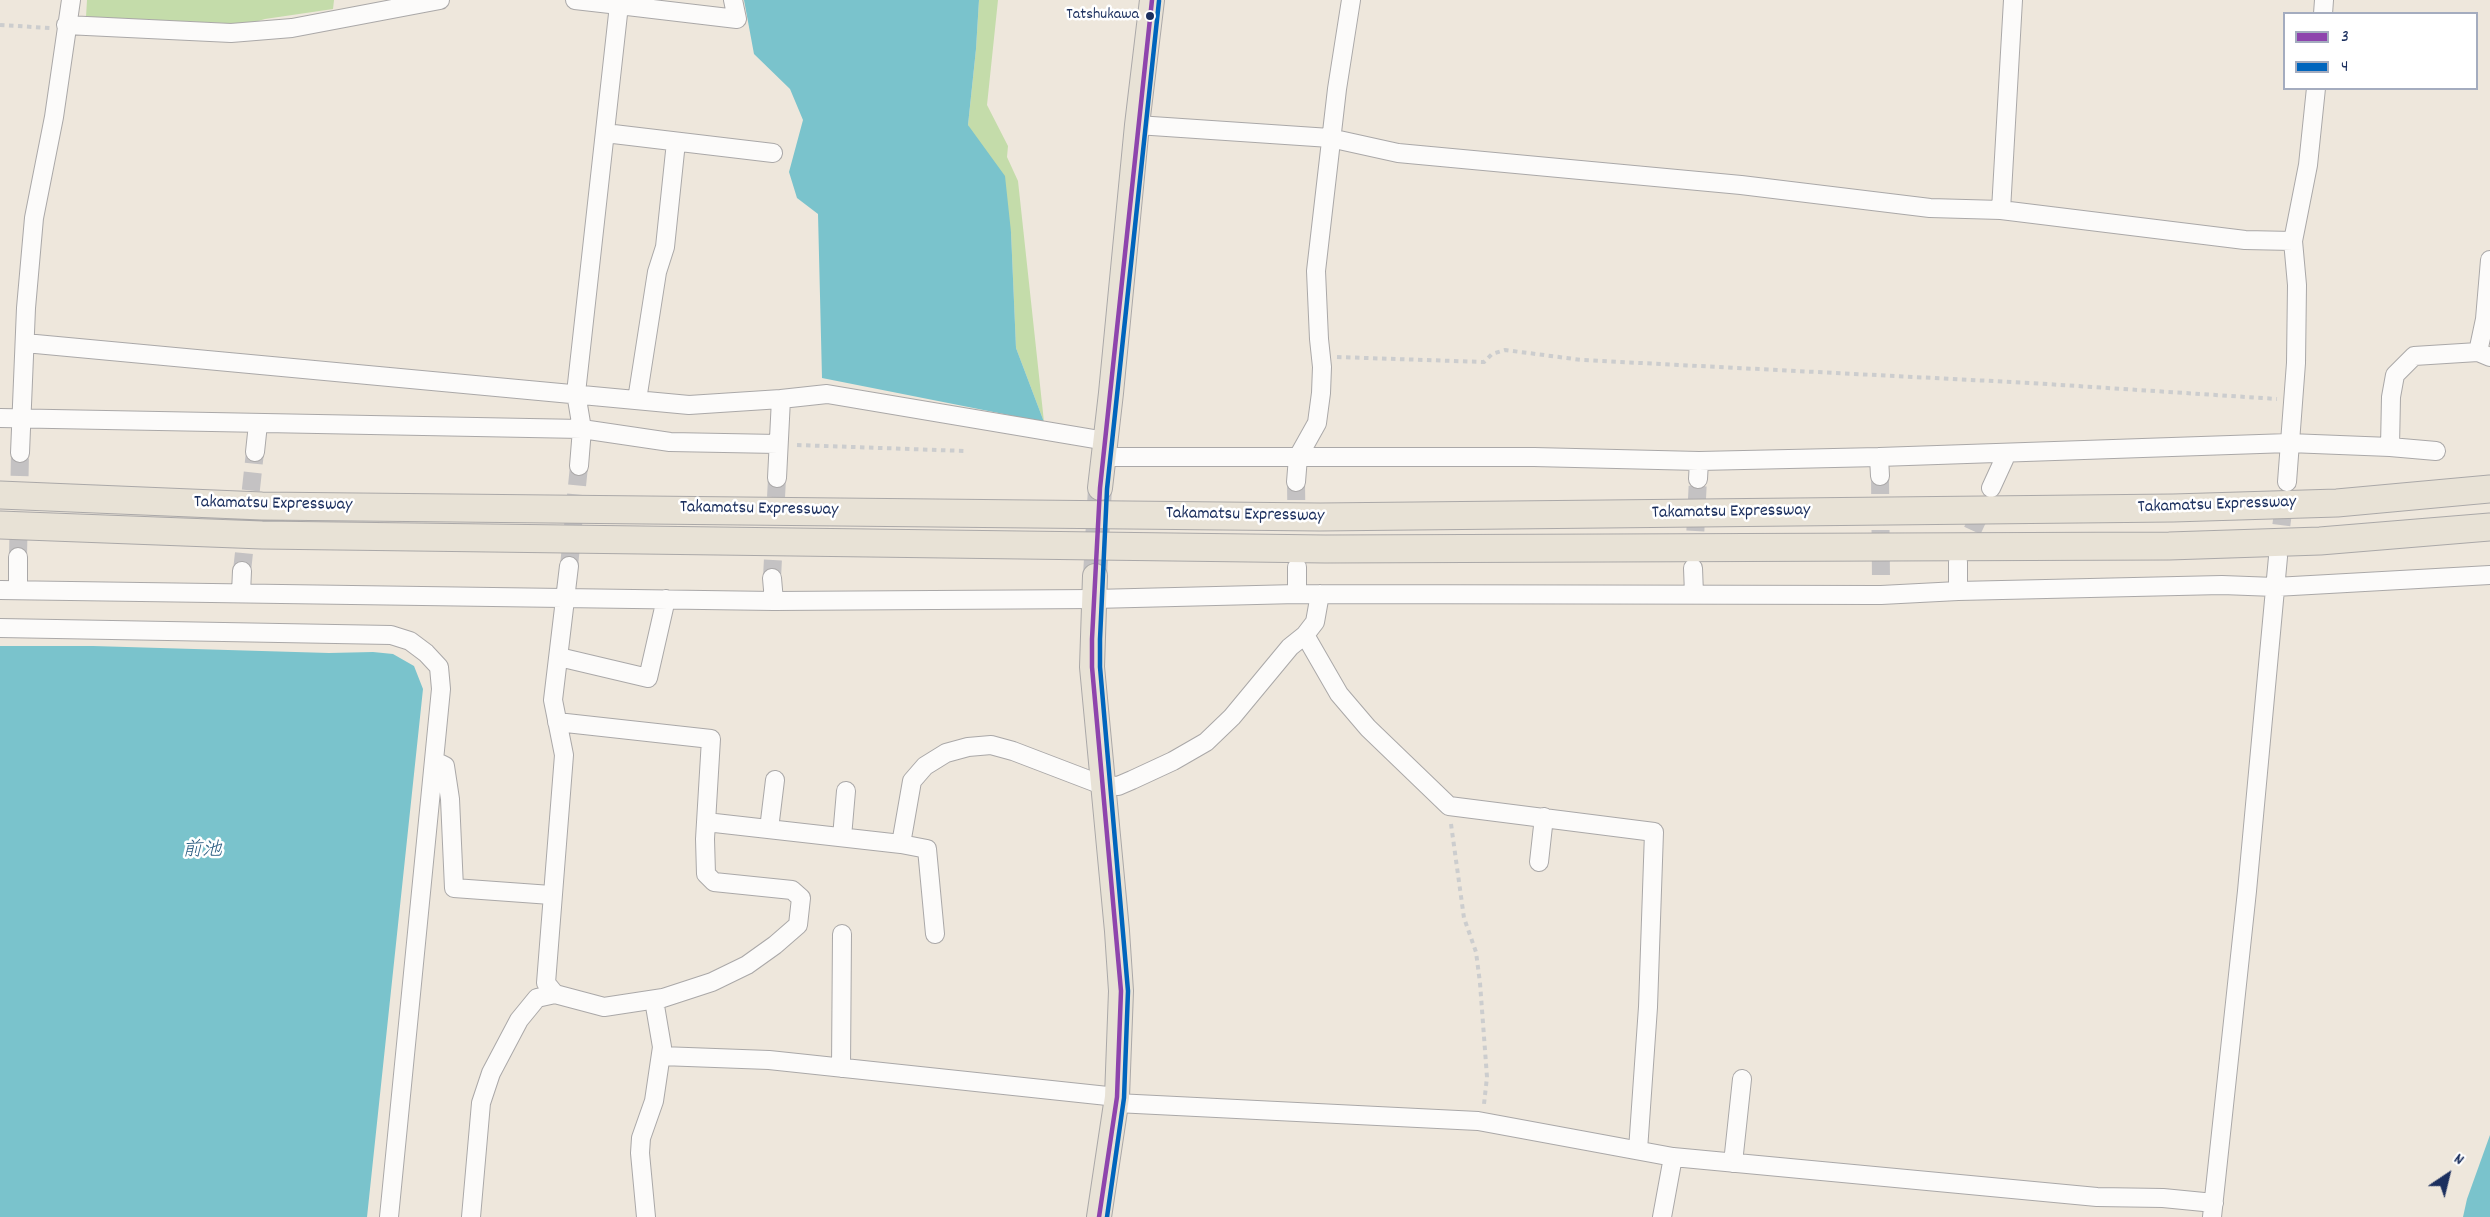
<!DOCTYPE html>
<html>
<head>
<meta charset="utf-8">
<style>
	body { margin:0 }
	#map { position:relative; width:2490px; height:1217px; overflow:hidden; background:#eee7dc; font-family:Dekko,sans-serif }
	canvas { display:block }
	.legend { position:absolute; left:2283px; top:12px; width:195px; height:78px; box-sizing:border-box; background:#fff; border:2px solid #a4acbf; margin:0; padding:8px 10px; list-style:none; font-size:18px; color:#1b2f5e }
	.legend li { display:flex; align-items:center; gap:12px; height:30px }
	.legend b { width:30px; border:2px solid #a4acbf }
	.north { position:absolute; left:2418px; top:1145px; width:60px; height:60px; -webkit-text-stroke:4px #fff; paint-order:stroke; rotate:35deg; font-size:16px; font-weight:700; line-height:24px; text-align:center; color:#1b2f5e }
	.north::after { content:''; display:block; margin:auto; width:21px; height:27px; background:#1b2f5e; clip-path:polygon(50% 0,100% 100%,50% 72%,0 100%) }
</style>
</head>
<body>
<div id="map">
<canvas width="2490" height="1217"></canvas>
<ul class="legend">
<li><b style="height:8px;background:#8e44ad"></b>3</li>
<li><b style="height:8px;background:#0065bd"></b>4</li>
</ul>
<div class="north">N</div>
</div>
<script>
const ctx = document.querySelector('canvas').getContext('2d');
ctx.lineJoin = 'round';
function paint(path, color) {
  ctx.fillStyle = color;
  ctx.fill(path, 'evenodd');
}
function shape(rows) {
  const path = new Path2D();
  for (const r of rows) {
    path.moveTo(r[0], r[1]);
    for (let i = 2; i < r.length; i += 2) path.lineTo(r[i], r[i + 1]);
  }
  return path;
}
function strokePath(path, color, width, dash) {
  ctx.strokeStyle = color;
  ctx.lineWidth = width;
  ctx.lineCap = dash ? 'butt' : 'round';
  ctx.setLineDash(dash || []);
  ctx.stroke(path);
}
function write(font, color, halo, rows, align = 'center') {
  ctx.font = font + ' Dekko,"Klee One",sans-serif';
  ctx.lineWidth = 5;
  ctx.setLineDash([]);
  ctx.textBaseline = 'middle';
  ctx.strokeStyle = halo;
  ctx.fillStyle = color;
  for (const [text, x, y, turn = 0] of rows) {
    ctx.save();
    ctx.translate(x, y);
    ctx.rotate((+turn || 0) * Math.PI / 180);
    ctx.textAlign = isNaN(turn) ? turn : align;
    if (halo) ctx.strokeText(text, 0, 0);
    ctx.fillText(text, 0, 0);
    ctx.restore();
  }
}
paint(shape([
	[87,0,334,0,333,9,265,19,247,24,86,17],
	[979,0,998,0,987,105,1008,146,1007,157,1018,181,1044,422,1016,348,1011,232,968,125,976,49]
]), '#c4dcaa');
paint(shape([
	[744,0,979,0,976,49,968,125,1005,176,1011,232,1016,348,1044,422,822,378,818,214,797,198,789,172,803,120,790,89,754,54],
	[0,646,93,646,329,653,373,652,393,654,414,666,423,689,367,1217,0,1217],
	[2490,1135,2490,1217,2463,1217,2467,1199]
]), '#7ac3cc');
strokePath(shape([
	[1880,476,1881,579],
	[1296,482,1297,558],
	[2278,552,2285,496],
	[1961,555,1986,501],
	[18,557,20,453],
	[1694,558,1698,479],
	[569,566,579,466],
	[242,571,255,452],
	[772,578,777,478]
]), '#c4c2c3', 18, [18, 9]);
strokePath(shape([
	[1095,576,1100,488]
]), '#c4c2c3', 24, [24, 12]);
const minor = shape([
	[575,0,619,5,576,393,582,429,579,466],
	[619,5,737,19,733,0],
	[2323,14,2324,0],
	[66,25,231,33,292,28,440,0],
	[1137,125,1330,138,1398,153,1741,185,1930,208,2001,210,2245,240,2293,241],
	[605,133,773,153],
	[2001,210,2013,0],
	[2490,260,2485,319,2478,352,2490,357],
	[25,343,689,405,781,399],
	[637,400,657,272,665,247,676,142],
	[0,418,582,429,670,442,778,444],
	[2390,447,2436,451],
	[255,452,258,424],
	[20,453,26,308,34,218,54,117,71,0],
	[1104,457,1534,457,1699,461,1879,457,2289,443,2390,447,2391,397,2395,375,2414,356,2478,352],
	[1879,457,1880,476],
	[777,478,781,399,827,394,1106,441],
	[1698,479,1699,461],
	[1296,482,1298,457,1317,423,1321,393,1322,367,1319,339,1316,271,1337,89,1351,0],
	[2287,482,2296,363,2297,285,2293,241,2308,165,2316,88],
	[1991,488,2007,453],
	[1958,562,1958,591],
	[1693,568,1694,594],
	[772,578,774,601],
	[0,590,774,601,1094,599,1297,594,1881,595,1958,591,2222,585,2275,587,2490,575],
	[18,590,18,557],
	[241,593,242,571],
	[1297,594,1297,567],
	[0,628,391,635,410,641,426,653,439,667,441,689,389,1217],
	[1305,635,1339,694,1368,728,1449,806,1654,832,1648,1007,1638,1150],
	[559,657,648,678,666,599],
	[557,722,711,739,705,839,706,874,714,882,792,890,801,898,798,925,775,945,747,965,712,982,663,998,604,1007,555,994,546,983,564,755,553,700,569,566],
	[435,761,445,766,450,799,454,888,551,895],
	[706,822,901,844,912,781,925,766,946,753,968,747,991,745,1013,751,1102,785,1118,786,1132,780,1173,761,1206,742,1232,717,1290,647,1305,635,1315,622,1320,594],
	[769,829,775,780],
	[842,837,846,791],
	[901,844,927,849,935,934],
	[1539,862,1544,817],
	[661,1056,769,1060,1117,1097],
	[841,1068,842,934],
	[1116,1103,1478,1121,1673,1157,2097,1197,2163,1198,2214,1203],
	[1733,1163,1742,1079],
	[471,1217,481,1103,491,1073,519,1020,537,998,555,994],
	[646,1217,640,1153,641,1138,654,1101,662,1047,654,1000],
	[1662,1217,1673,1157],
	[2212,1217,2247,891,2278,557]
]);
const major = shape([
	[1100,488,1111,393,1137,125,1152,0],
	[1095,576,1092,667,1117,931,1121,991,1117,1097,1099,1217]
]);
const highway = shape([
	[0,495,262,506,1320,517,2173,508,2337,503,2490,489],
	[0,525,262,535,1325,549,2169,546,2320,541,2490,527]
]);
strokePath(minor, '#aaa8a8', 20);
strokePath(major, '#aaa8a8', 26);
strokePath(highway, '#aaa8a8', 29);
strokePath(shape([
	[0,25,50,28],
	[1337,357,1484,362,1492,354,1505,350,1582,360,2031,383,2277,399],
	[797,445,965,451],
	[1451,824,1464,918,1476,952,1480,983,1487,1077,1484,1104]
]), '#cccdce', 4, [4.5, 4.5]);
strokePath(minor, '#fcfbfa', 18);
strokePath(major, '#e8e2d6', 24);
strokePath(highway, '#e8e2d6', 27);
strokePath(shape([
	[1099,1217,1117,1097,1121,991,1092,667,1092,639,1100,488,1152,0]
]), '#8e44ad', 4.5);
strokePath(shape([
	[1107,1217,1124,1098,1128,991,1100,667,1100,639,1107,489,1159,1]
]), '#0065bd', 4.5);
for (const [x, y, r, color] of [
	[1150,16,5,"#1b2f5e"]
]) {
  const dot = new Path2D();
  dot.arc(x, y, r, 0, 2 * Math.PI);
  ctx.fillStyle = color;
  ctx.fill(dot);
  strokePath(dot, '#fff', 2);
}
write('16px', '#1b2f5e', '#fff', [
	["Tatshukawa",1139,16]
], 'right');
write('18px', '#1b2f5e', '#fff', [
	["Takamatsu Expressway",273,505,1],
	["Takamatsu Expressway",2217,506,-2],
	["Takamatsu Expressway",759,510,1],
	["Takamatsu Expressway",1731,513,-1],
	["Takamatsu Expressway",1245,516,1]
]);
write('italic 20px', '#2b5d82', '#fff', [
	["前池",202,852]
]);
</script>
</body>
</html>
